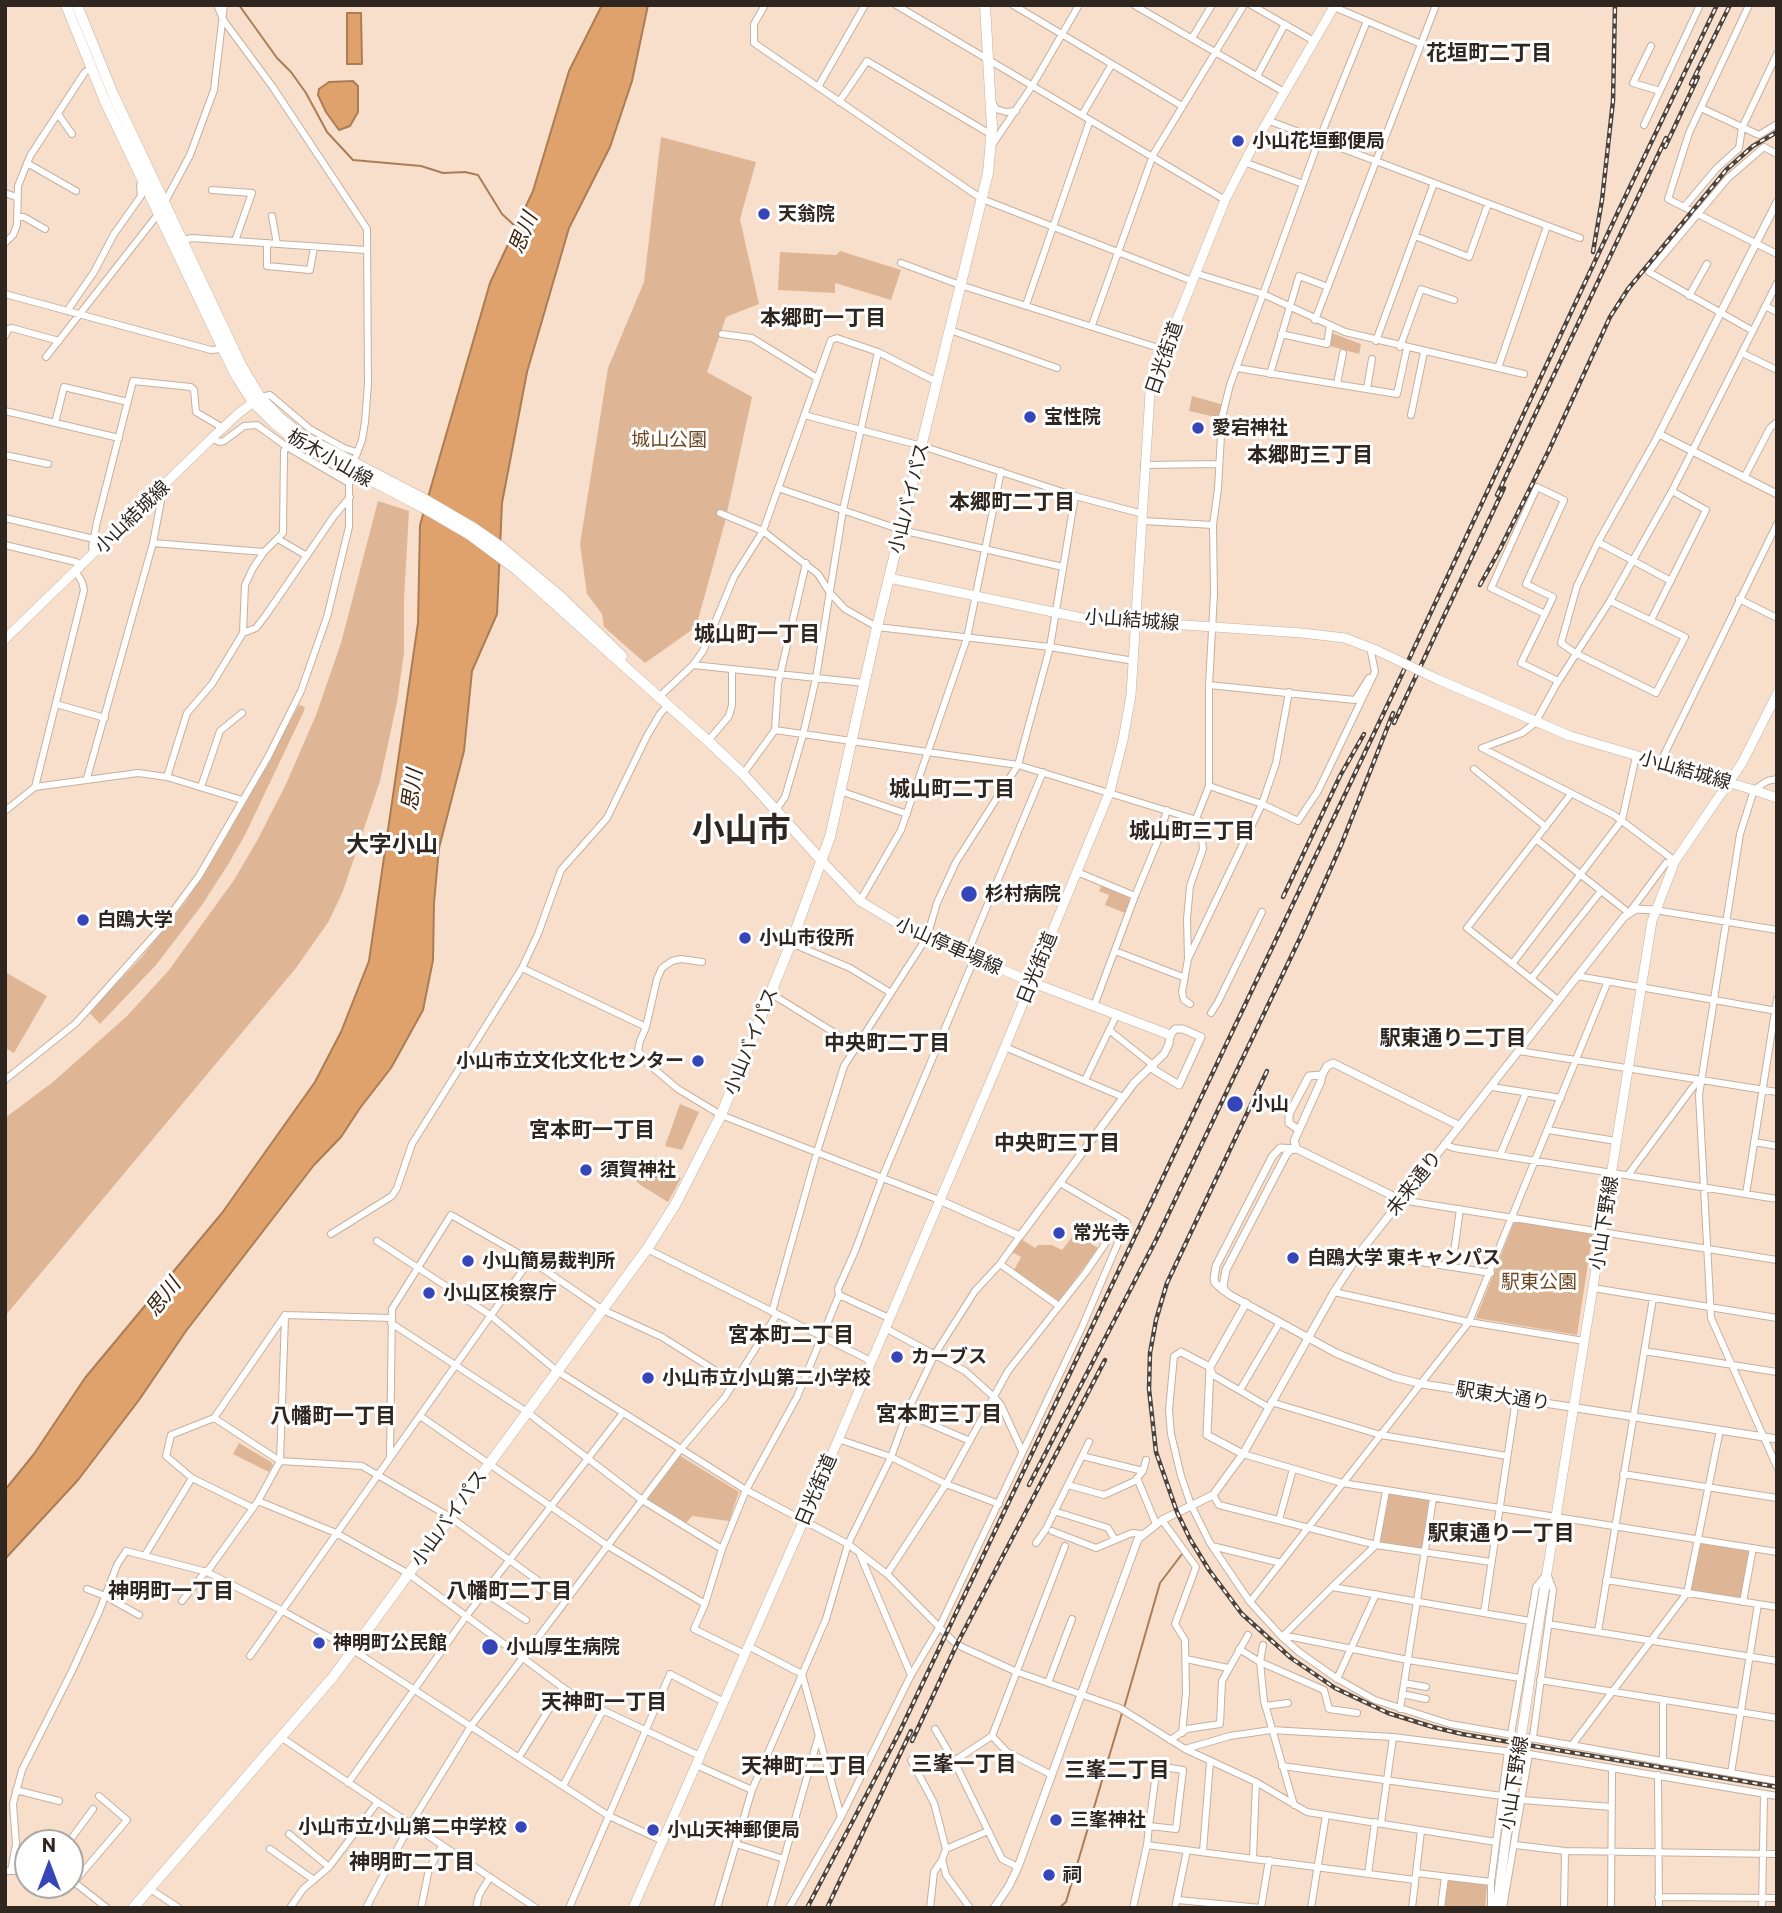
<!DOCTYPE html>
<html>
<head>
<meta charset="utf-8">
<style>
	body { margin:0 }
	#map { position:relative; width:1782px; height:1913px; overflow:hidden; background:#f7dfcc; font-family:Commissioner,sans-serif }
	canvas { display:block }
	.frame { position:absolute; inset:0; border:7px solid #2e261f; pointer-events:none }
	.north { position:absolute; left:14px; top:1829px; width:70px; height:70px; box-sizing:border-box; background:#fff; border:2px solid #aba8a5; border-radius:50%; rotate:0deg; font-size:19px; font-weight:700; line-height:28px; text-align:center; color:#2e261f }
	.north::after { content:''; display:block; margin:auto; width:24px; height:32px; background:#3646b8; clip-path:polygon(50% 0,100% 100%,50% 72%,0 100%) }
</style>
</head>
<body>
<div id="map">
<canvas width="1782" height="1913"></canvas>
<div class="frame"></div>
<div class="north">N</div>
</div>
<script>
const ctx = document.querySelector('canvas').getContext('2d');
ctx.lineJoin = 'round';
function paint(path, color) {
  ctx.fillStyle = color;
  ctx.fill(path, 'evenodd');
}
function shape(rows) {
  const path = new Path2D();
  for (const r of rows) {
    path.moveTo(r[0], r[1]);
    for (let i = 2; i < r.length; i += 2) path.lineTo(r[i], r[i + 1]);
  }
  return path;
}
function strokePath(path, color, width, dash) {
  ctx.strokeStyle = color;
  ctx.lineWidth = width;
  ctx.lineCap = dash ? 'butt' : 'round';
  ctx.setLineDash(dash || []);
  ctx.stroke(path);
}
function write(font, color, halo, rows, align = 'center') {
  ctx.font = font + ' Commissioner,"Noto Sans JP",sans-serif';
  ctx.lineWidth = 6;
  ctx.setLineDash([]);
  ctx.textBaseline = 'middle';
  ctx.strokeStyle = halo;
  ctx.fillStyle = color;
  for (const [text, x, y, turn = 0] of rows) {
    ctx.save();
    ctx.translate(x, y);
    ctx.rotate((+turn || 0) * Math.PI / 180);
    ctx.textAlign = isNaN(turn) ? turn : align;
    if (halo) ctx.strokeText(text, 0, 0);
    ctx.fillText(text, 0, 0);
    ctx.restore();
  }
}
paint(shape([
	[661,137,756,162,740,219,759,304,726,317,707,372,752,397,725,522,696,627,645,663,604,627,602,614,587,594,580,544,608,368,644,282],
	[840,251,901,270,891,300,835,283,835,293,778,290,780,252,836,255],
	[1332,333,1361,344,1359,354,1330,346],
	[1192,396,1224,405,1220,418,1189,411],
	[378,501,409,511,404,599,404,653,397,702,380,781,343,891,329,921,296,968,5,1316,5,1118,53,1082,127,1016,169,970,234,880,258,839,286,784,316,715,341,643],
	[299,705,305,707,303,713,245,835,229,863,202,905,156,965,100,1024,89,1012,141,958,187,900,225,839],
	[1102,885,1128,895,1130,900,1125,913,1105,905,1109,895,1099,891],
	[5,972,47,996,14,1053,5,1048],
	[680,1104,699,1112,682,1150,665,1146],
	[624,1163,635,1163,657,1174,664,1170,681,1178,668,1202,642,1186,621,1169],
	[1515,1220,1593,1231,1577,1335,1476,1318],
	[1075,1233,1098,1248,1059,1301,1014,1270,1021,1257,1012,1252,1021,1239,1035,1248,1038,1245,1052,1245,1062,1250],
	[239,1443,271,1462,273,1465,269,1472,233,1454],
	[679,1455,739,1492,729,1521,692,1516,686,1523,647,1499],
	[1387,1492,1432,1501,1424,1549,1379,1543],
	[1700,1542,1753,1550,1744,1600,1689,1591],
	[1447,1880,1487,1885,1485,1908,1443,1908]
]), '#deb695');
const water = shape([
	[602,5,648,5,632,81,610,147,569,228,527,372,502,503,497,614,472,671,464,751,439,848,434,903,433,960,423,1010,391,1068,360,1108,341,1137,314,1165,186,1331,139,1400,78,1480,5,1559,5,1490,34,1454,85,1378,222,1213,315,1082,341,1032,369,961,418,623,420,525,490,283,533,191,569,71,602,5],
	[347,13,361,13,362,64,347,64,347,13],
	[353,81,358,86,358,112,350,126,339,130,326,112,318,95,319,89,329,82,353,81]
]);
paint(water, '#e0a26c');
strokePath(water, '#ab7d55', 2);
strokePath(shape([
	[239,5,277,58,291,72,306,93,327,132,353,160,421,166,443,173,465,172,478,175,502,214,515,226],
	[1124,1708,1160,1583,1182,1554],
	[1059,1908,1066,1902,1122,1713]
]), '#ab7d55', 2);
const minor = shape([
	[217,5,224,21,272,86,367,229,368,384,365,422,362,440,356,456],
	[765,5,754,24,754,43,982,199,1192,281],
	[896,5,1225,200],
	[1013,5,1182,106],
	[1134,5,1284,92],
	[1251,5,1314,41],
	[1749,5,1689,133,1668,199,1777,254],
	[1334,7,1421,44],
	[1192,38,1212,5],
	[1651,46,1633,83,1660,91],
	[1257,76,1285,24],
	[818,87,865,5],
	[839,102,867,61,992,135],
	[992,102,996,109,1006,112,1016,111],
	[1701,108,1759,135,1777,124],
	[58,114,72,134],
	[1082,115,1112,64],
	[1267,120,1580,238],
	[1644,125,1700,5],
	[992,145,1032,86,1079,5],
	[1244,162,1303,184],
	[27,163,76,191],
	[212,190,252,193,235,241],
	[5,193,16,197],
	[1684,207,1716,169,1739,148,1742,128,1777,54],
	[272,216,277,244],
	[17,217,24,217,45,229],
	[1415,236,1469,257,1488,204],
	[183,240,192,238,366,250],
	[5,243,13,235,17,225,18,186,30,156,85,72,92,68],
	[267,243,267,266,310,270,314,247],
	[901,263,960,285,1165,350],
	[1195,273,1263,294,1345,332,1524,374],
	[5,294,211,350,223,349],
	[1689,296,1707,264],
	[1026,305,1090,120],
	[1765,306,1777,312],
	[67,311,94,272,114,234,141,196,140,185,144,183],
	[1315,320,1436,5],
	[1092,325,1153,155,1244,5],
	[950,330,1057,368],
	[1753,331,1649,272,1728,178,1764,147,1777,154],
	[722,334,752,338,817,378],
	[1281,334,1327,344,1330,326],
	[5,336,8,329,12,328,59,341],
	[1376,341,1434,183],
	[1400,347,1421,289,1454,300],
	[1742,353,1777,370],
	[46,357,159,213,190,155,214,90,224,5],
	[1237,368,1397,394,1407,348],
	[1498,368,1547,226],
	[1270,374,1299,276,1328,287],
	[1337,384,1343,353],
	[1367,389,1372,359],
	[260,397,270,395,310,429,344,448,356,452],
	[5,411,119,438],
	[804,415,922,446,1075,496,1143,514],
	[1411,415,1424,352],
	[55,423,64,387,128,402],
	[212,438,219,442,224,441,244,426,257,425,287,447,349,483],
	[5,455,48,464],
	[1144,465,1219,464],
	[1744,478,1770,428,1777,422],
	[778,488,901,530,1063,567],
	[720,513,763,531,818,574,830,593,845,609,877,627,1050,647,1134,661],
	[5,518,94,539],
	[1143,521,1213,525],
	[278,539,307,556],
	[1598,542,1671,581],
	[153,543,264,552],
	[5,545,76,562,82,566],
	[94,553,92,547,97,522,133,381,191,387,194,390,196,412,223,428],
	[1739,599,1777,618],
	[1610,601,1685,637,1656,693,1575,653,1561,643,1577,586,1598,542,1659,434],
	[1545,614,1491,588,1537,487,1564,500,1526,584,1553,597,1545,614,1521,663,1558,681],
	[1651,620,1706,510,1672,491],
	[243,633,256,628,266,615,334,516,350,497],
	[693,665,864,683],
	[1209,685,1355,700,1369,678],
	[660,696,693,665,703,651,734,577,763,531,831,340,837,338,878,352,937,382],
	[56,704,105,718],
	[775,730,1018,765,1200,821,1203,849,1190,886,1187,919,1188,959],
	[708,741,729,716,732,705,732,670],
	[1660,763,1777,524],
	[1474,769,1546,827],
	[743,774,775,730,778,684,806,563],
	[167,777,187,713,212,684,243,633,245,585,253,568,264,552,283,533,284,451,287,447],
	[87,778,153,543,161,501,159,490],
	[1777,779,1767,781,1754,790,1740,834,1699,1095,1711,1318,1777,1467],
	[1209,786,1262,804,1298,821,1318,791,1375,672,1370,647],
	[35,787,84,590,82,582,76,572],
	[201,787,220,731,242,713],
	[840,791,907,814],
	[776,810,785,797,803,735,816,678,843,510,878,352],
	[5,811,35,787,138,773,167,777,242,800],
	[1196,819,1209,786,1209,685,1214,594,1213,525,1218,489,1222,417,1230,385,1319,140,1367,21],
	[1537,840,1629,913,1666,863,1675,861],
	[1675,861,1614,815,1482,748,1522,733,1535,723,1556,685,1610,601,1672,491,1777,283],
	[1077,872,1135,896],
	[860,901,901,830,967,638,1001,471],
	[1655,910,1777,930],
	[791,943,850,968,891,993],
	[1115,951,1183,977],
	[967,954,1043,772],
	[702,962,681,959,672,961,662,968,657,979,646,1027,640,1041,638,1050,646,1062,678,1089,721,1115,939,1200],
	[1512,964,1622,820,1636,756],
	[522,968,646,1027],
	[1577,976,1777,1011],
	[1531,979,1601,891],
	[770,993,856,1046],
	[1558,1000,1467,928,1571,794],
	[1190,1004,1184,1000,1182,992,1188,959,1262,804,1276,763,1289,692],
	[1094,1006,1135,896,1157,843,1167,810],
	[1211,1013,1218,1002,1262,912],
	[1109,1030,1154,1066],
	[1005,1047,1123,1097],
	[1519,1051,1777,1092],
	[5,1080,76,1023,159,930,199,876,268,757,301,691,327,617,349,527,349,479],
	[1085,1080,1117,1014],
	[1492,1087,1561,1098],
	[1548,1130,1616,1141],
	[1754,1142,1777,1146],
	[1444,1144,1454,1148,1777,1199],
	[1500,1155,1526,1093],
	[1628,1175,1693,1087,1700,1080],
	[1746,1194,1777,999],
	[1401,1200,1777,1260],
	[331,1234,392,1196,397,1188,412,1144,522,968,538,934,561,870,607,818,647,736,660,714,669,704],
	[377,1241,490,1315,557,1371,746,1490,848,1544,887,1574,954,1642,962,1647,1017,1672,1120,1708,1185,1749,1256,1782,1307,1812,1496,1842],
	[647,1249,871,1361],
	[1361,1251,1375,1255,1491,1273],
	[1000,1264,1059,1306],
	[1452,1267,1460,1209],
	[1593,1288,1777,1318],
	[1334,1292,1469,1322,1584,1341],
	[839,1295,889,1318],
	[772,1312,817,1152,844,1066,927,937,937,903,956,862,1018,765,1050,647,1075,496],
	[285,1315,391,1318],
	[391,1323,527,1412,642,1500,722,1549],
	[885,1328,965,1371,994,1397,1001,1405,1022,1451],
	[1644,1351,1777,1372],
	[1181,1352,1174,1356,1169,1410,1171,1434,1181,1476,1191,1505,1210,1543,1250,1602,1282,1637,1299,1652,1336,1678,1375,1700,1450,1724,1777,1781],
	[1210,1368,1213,1375,1268,1407],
	[1240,1390,1280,1322],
	[1271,1402,1381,1435,1507,1456],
	[907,1414,970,1441],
	[420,1416,608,1546,705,1604],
	[214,1418,280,1461,362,1466,450,1517,566,1601],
	[838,1439,891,1457,946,1484,999,1504],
	[1243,1454,1342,1483,1777,1552],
	[1082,1456,1143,1471],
	[390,1457,392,1309,451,1215,530,1260,603,1310,662,1337,735,1383],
	[1623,1474,1777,1498],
	[1137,1478,1156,1524],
	[1068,1485,1104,1495,1135,1481,1143,1471,1146,1460],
	[1213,1495,1219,1505,1376,1545,1491,1562],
	[258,1501,336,1533,409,1574,577,1698,700,1756],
	[253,1508,192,1478,166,1456,171,1435,214,1418,285,1315],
	[1054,1511,1108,1528,1115,1540],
	[1162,1520,1196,1567,1175,1624,1185,1640,1186,1693,1182,1733],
	[1279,1520,1293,1469],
	[1052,1531,1096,1548,1132,1533,1142,1534],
	[1036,1543,1046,1529,1089,1442],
	[1212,1546,1281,1563],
	[145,1555,192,1478],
	[860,1555,911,1675],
	[207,1572,258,1501,280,1461,285,1317],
	[887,1574,946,1484,1008,1371,1086,1272,1122,1219],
	[1606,1580,1777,1607],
	[1332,1587,1376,1545,1386,1491],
	[87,1589,105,1596,139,1615],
	[484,1592,526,1620],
	[182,1601,206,1571],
	[1250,1602,1469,1322,1608,981],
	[1743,1602,1753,1548],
	[1484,1613,1516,1399],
	[1548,1624,1777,1661],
	[1598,1632,1653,1298],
	[1282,1637,1332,1587,1530,1621],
	[1282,1637,1292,1637,1408,1660,1520,1678],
	[1263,1645,1260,1662,1264,1701,1294,1805],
	[748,1646,802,1674,841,1817],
	[1239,1649,1260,1662,1324,1690,1329,1709,1357,1713],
	[745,1654,694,1629,705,1604,722,1549,746,1490,797,1397,839,1295,838,1289,855,1251,882,1178,975,957],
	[250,1656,530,1260],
	[1186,1659,1228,1668],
	[1337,1679,1376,1594],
	[1540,1680,1777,1718],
	[1048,1683,1072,1619],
	[1404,1683,1426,1687],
	[1402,1694,1426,1699],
	[1663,1700,1663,1762],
	[1265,1706,1288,1703],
	[1400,1709,1433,1499],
	[935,1729,954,1761,1002,1859,1018,1867],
	[1511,1734,1536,1587,1545,1576],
	[992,1736,1007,1752,1052,1775],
	[1533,1737,1553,1590,1547,1573],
	[282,1738,536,1908],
	[1170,1740,1187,1729,1220,1724,1222,1681,1248,1635],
	[1572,1745,1687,1593,1720,1430],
	[1185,1749,1230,1736,1271,1730,1393,1737,1529,1754,1777,1796],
	[519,1757,563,1687],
	[911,1760,934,1803,946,1849],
	[954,1761,992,1736,1065,1546],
	[696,1765,752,1790],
	[1282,1766,1502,1796],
	[1731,1773,1758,1604],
	[1658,1775,1659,1908],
	[348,1783,467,1615,623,1413],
	[563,1786,603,1710],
	[16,1790,59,1801],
	[1522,1800,1612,1807],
	[1381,1823,1393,1737],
	[289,1834,329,1867],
	[68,1843,93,1809],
	[736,1844,784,1859],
	[1147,1845,1415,1880],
	[1515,1845,1565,1851,1777,1854],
	[270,1849,314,1880],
	[1203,1851,1210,1762],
	[1253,1858,1256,1782],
	[5,1871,28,1871],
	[11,1871,16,1844,13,1804,22,1770,72,1671,99,1612,117,1565,126,1551,207,1572,281,1610,353,1650,609,1816,663,1841],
	[1416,1873,1491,1882],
	[1368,1874,1375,1822],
	[70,1879,107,1908],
	[75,1881,127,1820,99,1796],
	[150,1889,179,1908],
	[1658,1897,1777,1898],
	[1178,1900,1261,1908,1269,1860],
	[290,1908,303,1889,329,1867,377,1803],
	[366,1908,410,1825,471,1726,680,1450,725,1397,777,1314],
	[421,1908,429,1869,442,1846],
	[476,1908,479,1895,490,1877],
	[569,1908,670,1674,724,1702],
	[717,1908,752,1790,826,1619,848,1544,891,1457,909,1408,935,1354,975,1291,1000,1264,1020,1236],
	[770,1908,818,1738],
	[789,1908,841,1817,911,1675,940,1626,1082,1327,1127,1222,1060,1183],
	[930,1908,934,1872,942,1860],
	[970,1908,946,1875,942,1860,946,1849,988,1831],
	[1133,1908,1147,1845,1149,1826,1157,1766,1183,1770,1176,1829,1149,1826],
	[1175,1908,1187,1850],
	[1311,1908,1326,1815],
	[1412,1908,1421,1831],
	[1441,1908,1445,1877],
	[1491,1908,1491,1882,1508,1751],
	[1503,1908,1529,1754],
	[1564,1908,1565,1851],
	[1611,1908,1612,1768],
	[1762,1908,1764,1794]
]);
const tertiary = shape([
	[1777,202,1659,434,1777,494],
	[1299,1130,1289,1123,1289,1114,1309,1076,1322,1075],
	[1297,1149,1290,1150,1286,1155,1226,1270,1223,1286,1225,1291,1230,1295,1336,1353,1394,1377,1422,1384,1777,1439],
	[1297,1149,1294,1141,1299,1130,1321,1081,1322,1075,1327,1066,1333,1063,1460,1126],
	[939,1200,1020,1236,1134,1083,1164,1054,1169,1044,1170,1035,1175,1029,1183,1029,1201,1037,1179,1085,1151,1068],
	[1224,1291,1215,1283,1214,1279,1216,1266,1272,1157,1280,1148,1297,1149,1401,1200],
	[1181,1352,1210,1367],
	[1243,1454,1207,1435,1210,1367,1246,1303],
	[994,1908,1009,1886,1018,1867,1138,1539,1162,1520,1213,1495,1243,1454,1334,1292,1361,1251,1624,917,1636,909,1655,910]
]);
const secondary = shape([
	[889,578,1082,618,1302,633,1345,638,1376,650],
	[5,639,212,438,239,413,259,398],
	[1437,679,1570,736,1754,790,1777,798],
	[822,861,860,901,900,925,1031,982,1170,1035],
	[1533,1659,1652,921,1675,861,1742,763,1777,694],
	[633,1908,804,1520,1005,1047,1110,791,1123,740,1131,695,1150,393,1165,350,1225,200,1252,148,1335,5],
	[1497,1908,1506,1837]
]);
const primary = shape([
	[66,5,104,99,235,374,253,402,275,424,298,442,422,507,470,535,517,570,708,741,743,774,822,861],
	[77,5,113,94,241,365,260,397,278,416,301,435,426,500,474,528,500,546,559,595,622,656]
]);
const trunk = shape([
	[133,1908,333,1677,647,1249,675,1205,721,1115,791,943,830,837,877,627,988,173,992,128,985,5]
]);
strokePath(minor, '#c6b09e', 8);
strokePath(tertiary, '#c6b09e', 9);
strokePath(secondary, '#c6b09e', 10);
strokePath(primary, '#c6b09e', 11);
strokePath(trunk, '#c6b09e', 11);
strokePath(minor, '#fff', 6);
strokePath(tertiary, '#fff', 7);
strokePath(secondary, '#fff', 9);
strokePath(primary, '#fff', 10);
strokePath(trunk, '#fff', 10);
const rail = shape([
	[1691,84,1730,5],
	[1665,147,1698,77],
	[1593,252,1602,200,1613,101,1615,5],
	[1497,495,1666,138],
	[1480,585,1500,549,1549,450,1610,317,1628,289,1727,169,1753,146,1777,132],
	[1394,723,1504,488],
	[1283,897,1340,776,1364,734],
	[1267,1071,1167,1283,1156,1320,1150,1353,1149,1389,1156,1452,1177,1512,1190,1539,1209,1570,1242,1614,1291,1658,1335,1688,1388,1713,1433,1727,1462,1734,1777,1787],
	[1029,1485,1156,1240,1301,936,1342,843,1393,713],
	[912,1741,957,1644,1105,1360],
	[807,1908,899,1733,1396,687,1617,214,1717,5],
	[827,1908,911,1731]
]);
strokePath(rail, '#4e433a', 4.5);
strokePath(rail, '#fff', 2, [5]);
const secondaryBridge = shape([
	[1376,650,1437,679],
	[1506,1837,1533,1659]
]);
strokePath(secondaryBridge, '#c6b09e', 10, []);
strokePath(secondaryBridge, '#fff', 9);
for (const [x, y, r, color] of [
	[1238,141,7,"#3646b8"],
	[764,214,7,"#3646b8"],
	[1030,417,7,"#3646b8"],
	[1198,428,7,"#3646b8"],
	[969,894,9,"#3646b8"],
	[83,920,7,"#3646b8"],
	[745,938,7,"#3646b8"],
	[698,1061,7,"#3646b8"],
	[1235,1104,9,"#3646b8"],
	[586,1170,7,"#3646b8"],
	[1059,1233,7,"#3646b8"],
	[1293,1258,7,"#3646b8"],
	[468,1261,7,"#3646b8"],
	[429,1293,7,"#3646b8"],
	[897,1357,7,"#3646b8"],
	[648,1378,7,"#3646b8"],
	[319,1643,7,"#3646b8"],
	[490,1647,9,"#3646b8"],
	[1056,1820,7,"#3646b8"],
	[521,1827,7,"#3646b8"],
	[653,1830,7,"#3646b8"],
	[1049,1875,7,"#3646b8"]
]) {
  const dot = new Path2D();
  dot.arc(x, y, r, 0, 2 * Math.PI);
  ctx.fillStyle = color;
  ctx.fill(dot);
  strokePath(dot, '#fff', 2.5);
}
write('bold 19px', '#2e261f', '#fff', [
	["小山花垣郵便局",1252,141],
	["天翁院",778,214],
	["宝性院",1044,417],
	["愛宕神社",1212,428],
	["杉村病院",985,894],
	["白鴎大学",97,920],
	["小山市役所",759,938],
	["小山市立文化文化センター",684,1061,"right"],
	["小山",1251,1104],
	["須賀神社",600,1170],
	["常光寺",1073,1233],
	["白鴎大学 東キャンパス",1307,1258],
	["小山簡易裁判所",482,1261],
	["小山区検察庁",443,1293],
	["カーブス",911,1357],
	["小山市立小山第二小学校",662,1378],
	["神明町公民館",333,1643],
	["小山厚生病院",506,1647],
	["三峯神社",1070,1820],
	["小山市立小山第二中学校",507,1827,"right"],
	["小山天神郵便局",667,1830],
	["祠",1063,1875]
], 'left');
write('19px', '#2e261f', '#fff', [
	["日光街道",1164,358,-71],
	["栃木小山線",330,458,30],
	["小山バイパス",909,498,-76],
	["小山結城線",132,517,-44],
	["小山結城線",1132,620,4],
	["小山結城線",1685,770,16],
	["小山停車場線",949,946,24],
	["日光街道",1037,968,-68],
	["小山バイパス",751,1041,-68],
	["未来通り",1414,1183,-52],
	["小山下野線",1604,1223,-81],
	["駅東大通り",1503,1396,9],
	["日光街道",816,1490,-67],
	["小山バイパス",449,1518,-54],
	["小山下野線",1514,1783,-81]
]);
write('19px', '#714720', '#fff', [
	["城山公園",669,440],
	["駅東公園",1539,1282]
]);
write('bold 21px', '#2e261f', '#fff', [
	["花垣町二丁目",1489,53],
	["本郷町一丁目",823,318],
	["本郷町三丁目",1310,455],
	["本郷町二丁目",1012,502],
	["城山町一丁目",757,634],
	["城山町二丁目",952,789],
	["城山町三丁目",1192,831],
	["駅東通り二丁目",1453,1038],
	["中央町二丁目",887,1043],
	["宮本町一丁目",592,1130],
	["中央町三丁目",1057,1143],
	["宮本町二丁目",791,1335],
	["宮本町三丁目",939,1414],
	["八幡町一丁目",333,1416],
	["駅東通り一丁目",1501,1533],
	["神明町一丁目",171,1591],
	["八幡町二丁目",509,1591],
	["天神町一丁目",604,1702],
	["三峯一丁目",964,1764],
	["天神町二丁目",804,1766],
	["三峯二丁目",1117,1770],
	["神明町二丁目",412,1862]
]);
write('italic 21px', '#3e240d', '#fff', [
	["思川",523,233,-68],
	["思川",412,790,-82],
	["思川",163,1297,-52]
]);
write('bold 23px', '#2e261f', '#fff', [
	["大字小山",392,844]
]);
write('bold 33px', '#2e261f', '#fff', [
	["小山市",741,830]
]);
</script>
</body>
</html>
